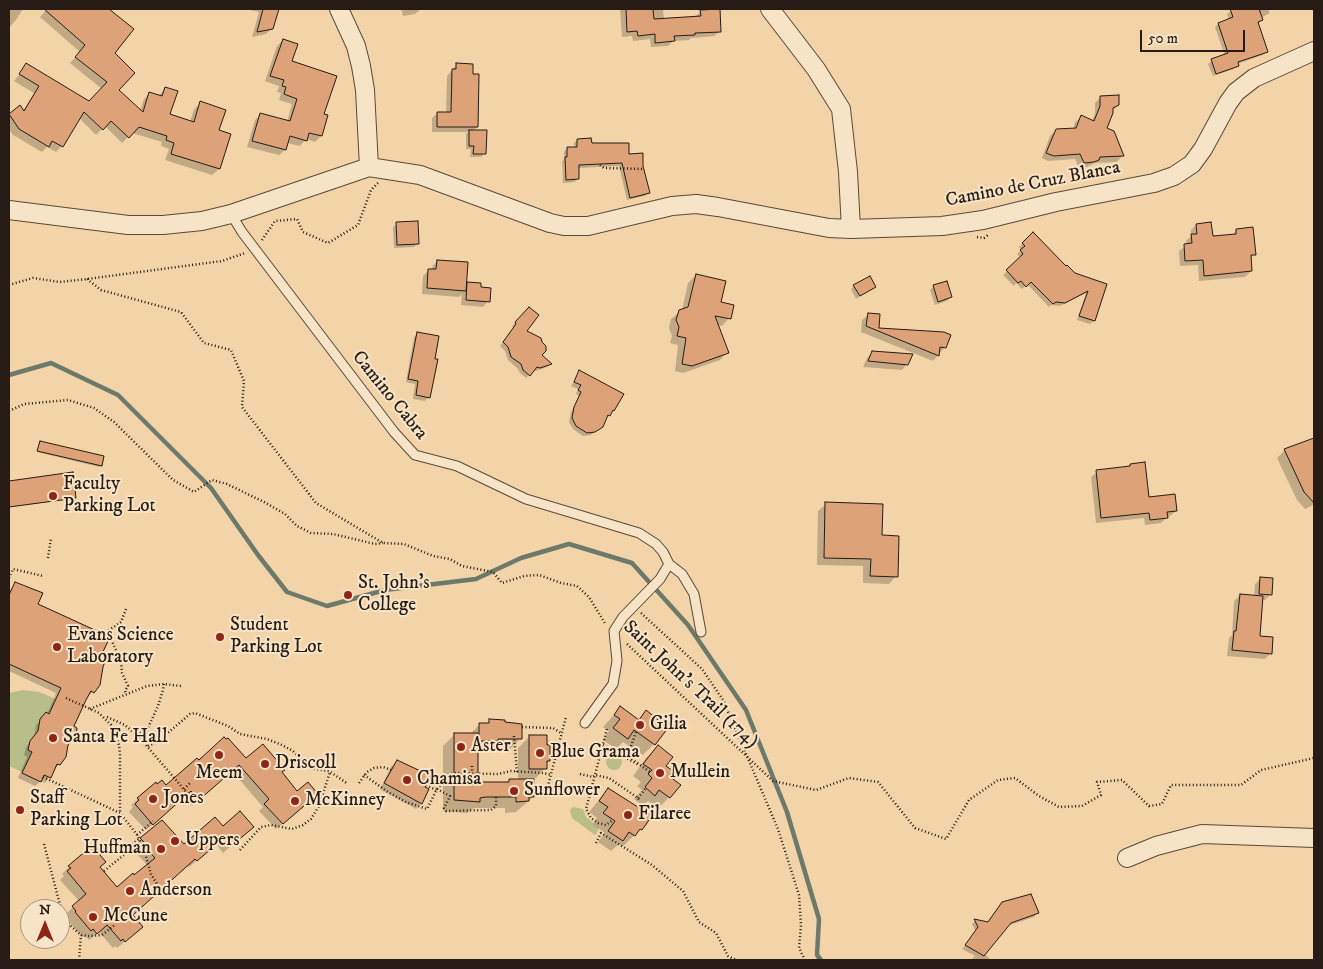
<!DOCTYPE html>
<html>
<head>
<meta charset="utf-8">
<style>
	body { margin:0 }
	#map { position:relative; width:1323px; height:969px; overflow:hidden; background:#f2d4a8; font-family:"IM FELL DW Pica",serif }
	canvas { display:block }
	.frame { position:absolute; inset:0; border:10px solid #261b15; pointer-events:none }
	.north { position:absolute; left:20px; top:899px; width:50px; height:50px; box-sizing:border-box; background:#f7e3c6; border:1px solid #a3937f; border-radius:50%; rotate:0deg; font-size:14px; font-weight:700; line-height:20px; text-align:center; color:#261b15 }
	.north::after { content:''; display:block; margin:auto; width:18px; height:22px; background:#8f2418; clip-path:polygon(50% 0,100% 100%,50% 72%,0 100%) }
	.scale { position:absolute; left:1140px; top:30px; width:105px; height:22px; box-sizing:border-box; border:2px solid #261b15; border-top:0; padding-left:6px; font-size:15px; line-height:18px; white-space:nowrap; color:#261b15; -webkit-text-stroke:4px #f7e3c6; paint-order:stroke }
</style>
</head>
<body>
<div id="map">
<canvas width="1323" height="969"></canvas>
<div class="frame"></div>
<div class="north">N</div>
<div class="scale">50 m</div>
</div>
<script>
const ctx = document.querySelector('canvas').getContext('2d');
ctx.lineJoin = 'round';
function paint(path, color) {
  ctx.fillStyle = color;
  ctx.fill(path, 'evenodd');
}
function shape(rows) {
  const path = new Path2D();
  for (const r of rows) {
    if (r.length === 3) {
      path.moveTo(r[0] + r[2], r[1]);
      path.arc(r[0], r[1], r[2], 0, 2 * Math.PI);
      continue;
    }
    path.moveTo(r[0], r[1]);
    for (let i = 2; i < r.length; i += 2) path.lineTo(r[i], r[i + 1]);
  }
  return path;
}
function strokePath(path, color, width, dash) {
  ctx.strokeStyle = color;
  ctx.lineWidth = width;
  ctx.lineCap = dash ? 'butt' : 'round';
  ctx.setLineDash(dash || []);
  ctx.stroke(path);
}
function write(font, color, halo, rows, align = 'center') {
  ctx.font = font + ' "IM FELL DW Pica",serif';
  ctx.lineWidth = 4;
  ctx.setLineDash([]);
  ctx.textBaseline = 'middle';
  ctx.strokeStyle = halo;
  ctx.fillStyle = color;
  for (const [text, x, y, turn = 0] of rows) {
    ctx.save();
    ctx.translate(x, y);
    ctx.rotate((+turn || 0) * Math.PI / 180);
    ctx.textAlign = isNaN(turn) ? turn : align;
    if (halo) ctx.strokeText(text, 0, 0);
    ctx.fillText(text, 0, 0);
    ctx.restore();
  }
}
paint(shape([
	[23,690,39,692,56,699,49,714,46,712,36,734,30,741,28,750,32,752,22,772,9,766,9,693],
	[614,762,8],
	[573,807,583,809,586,817,599,828,597,833,595,835,572,818,570,810]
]), '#b9bd88');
paint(shape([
	[9,9,23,9,16,20,9,28],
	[47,9,112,9,110,11,118,90,140,111,144,99,150,93,159,96,165,88,169,115,190,122,194,109,201,103,218,131,219,169,212,175,165,160,169,149,161,146,162,142,132,133,122,143,105,126,96,135,79,118,62,146,56,152,47,147,42,152,13,135,9,129,9,116,20,107,23,111,34,93,14,81,27,65,89,102,102,89,70,63,80,52,40,17],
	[246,9,278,9,272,28,266,34,252,37,259,12],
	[401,9,421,9,415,14,403,16],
	[620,9,663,9,664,20,695,17,701,11,720,31,714,36,691,38,689,40,673,41,668,46,651,47,650,39,633,41,632,36,622,37],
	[1234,9,1268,9,1270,13,1261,18,1262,20,1258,23,1267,51,1263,55,1237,64,1234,69,1213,76,1208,64,1212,61,1225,56,1215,27,1218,24,1229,20,1227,14],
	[283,40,291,62,323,115,326,116,321,136,315,142,306,139,300,146,287,143,285,150,279,155,247,147,255,120,260,115,287,122,292,104,279,100,281,93,277,92,279,86,265,81,277,46],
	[456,65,477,127,473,131,485,153,481,157,470,157,471,149,466,149,466,134,468,132,432,132,432,118,438,113,446,113,447,76],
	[1100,98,1118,105,1112,111,1105,129,1122,156,1117,162,1095,163,1087,167,1079,168,1075,159,1048,161,1042,158,1050,136,1056,130,1073,130,1075,122,1081,117,1092,121,1095,113,1095,103],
	[577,140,628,156,642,166,649,192,645,196,627,200,619,166,578,168,578,178,575,182,563,183,562,162,564,159,564,152,567,148,574,148,574,143],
	[397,224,418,243,414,247,394,248,393,227],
	[1196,225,1212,238,1231,236,1237,230,1254,254,1250,259,1251,271,1245,277,1199,281,1198,265,1180,266,1179,251,1187,245,1186,241,1191,236,1191,230],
	[1033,234,1074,274,1106,285,1094,321,1090,324,1077,320,1086,293,1060,306,1051,305,1049,307,1027,284,1022,289,1016,283,1014,286,1003,275,1021,258,1017,254,1022,250,1019,247],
	[437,261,465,286,468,283,480,288,488,301,483,307,461,305,462,294,459,297,422,294,423,276,429,270,431,270,432,267],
	[696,275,719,303,729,318,722,326,718,325,727,352,720,360,683,373,675,371,678,345,670,343,672,336,669,328,671,319,682,310,688,283],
	[854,286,875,287,856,299,851,289],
	[934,286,950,297,947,301,935,305,930,290],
	[525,312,525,332,540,355,550,364,547,367,536,371,533,370,526,378,520,373,517,368,508,360,505,351,500,346,513,328,512,326],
	[868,315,877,330,945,347,933,361,861,332,862,320],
	[417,334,429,397,425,401,413,399,415,384,406,382,414,337],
	[873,352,907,364,902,370,863,367,867,358],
	[580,372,622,395,613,411,605,419,602,426,591,435,583,436,573,429,569,422,571,412,579,396,576,394,578,389,571,386],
	[1314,439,1314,507,1313,505,1305,509,1297,500,1277,458,1285,450],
	[40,442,103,457,101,466,99,467,37,452],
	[1130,465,1148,498,1176,511,1170,516,1167,517,1161,523,1145,525,1144,518,1096,523,1091,477,1097,472,1127,468],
	[72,474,75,498,74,499,9,507,9,482],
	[826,504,896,576,889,584,863,583,863,566,817,565,818,511],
	[1261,578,1271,594,1265,600,1261,600,1258,637,1271,653,1265,659,1227,656,1229,638,1232,635,1234,601,1240,595,1254,596,1255,584],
	[15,584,36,604,99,657,93,692,87,696,73,726,59,764,45,783,41,781,35,786,18,778,27,757,24,755,26,747,34,737,36,725,47,714,56,693,9,671,9,591],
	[620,708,638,720,647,712,654,744,643,755,623,742,616,749,603,740,609,731,603,727],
	[489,721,504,724,521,738,509,750,488,750,485,752,477,752,477,783,507,783,510,780,518,780,518,748,529,737,546,747,549,761,545,764,545,768,534,780,533,797,516,812,505,813,505,808,474,808,467,813,443,811,443,746,455,734,470,734,480,724,486,724],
	[658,746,668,776,669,797,658,809,648,801,643,806,634,799,642,790,637,786,641,782,633,776,646,758],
	[246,759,281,772,297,792,317,794,276,829,259,811,263,807,232,771,192,806,184,797,146,830,129,812,133,807,131,805,155,783,157,786,166,787,199,762],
	[397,761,423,788,421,803,416,809,380,789,391,767],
	[608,789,641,829,623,846,619,844,611,851,598,842,605,833,593,824,597,818,589,812],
	[223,828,245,834,223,853,216,844,189,867,187,866,132,915,134,934,117,948,115,946,113,948,99,932,89,940,85,936,83,937,68,921,70,919,66,914,79,901,60,880,64,876,62,874,69,867,98,855,98,867,117,889,148,866,136,853,138,851,134,846,141,839,183,846],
	[1002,903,1037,913,1034,917,1007,926,985,954,991,960,971,960,975,956,962,949,976,932,972,924,975,921,987,923]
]), '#0003');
strokePath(shape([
	[9,375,51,363,118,395,211,488,258,555,287,592,327,606,385,590,476,579,521,558,569,544,632,563,688,625,746,710,787,812,819,919,817,955,821,960]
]), '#6d796b', 4.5);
const building = shape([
	[44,9,109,9,134,29,115,53,135,73,119,90,143,112,149,92,162,96,165,87,178,91,170,114,194,122,200,101,226,110,219,130,231,134,220,169,171,154,174,143,166,140,167,136,139,127,129,138,111,121,103,130,84,112,63,147,52,141,49,147,19,129,9,114,20,105,24,111,39,86,19,74,26,63,89,101,107,82,75,57,85,45,44,9],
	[263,9,279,9,273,29,257,32,263,9],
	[626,9,653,9,654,19,701,16,700,10,720,9,721,32,695,33,695,35,674,36,675,41,655,43,655,34,638,36,637,31,627,32,626,9],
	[1230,9,1259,9,1263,20,1258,22,1268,52,1238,62,1239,66,1216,74,1211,59,1228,53,1218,23,1233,17,1230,9],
	[283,39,298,44,292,61,337,76,324,114,328,115,322,136,309,133,307,141,290,136,286,150,252,141,260,113,290,121,297,99,284,94,286,87,282,86,284,80,270,76,283,39],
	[456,63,473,64,473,74,479,74,478,127,437,127,437,112,451,112,452,69,456,69,456,63],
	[1119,95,1119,105,1113,108,1113,113,1107,128,1114,131,1124,156,1100,157,1099,160,1094,162,1084,163,1080,154,1054,156,1046,153,1056,129,1076,128,1081,115,1094,121,1100,106,1100,96,1119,95],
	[469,130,487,130,486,154,473,154,474,146,469,146,469,130],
	[591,138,592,143,629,143,629,154,643,153,643,166,650,193,630,198,622,163,579,165,579,179,566,180,565,157,567,157,567,147,577,147,577,139,591,138],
	[418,221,419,244,397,245,396,222,418,221],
	[1211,222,1213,236,1236,234,1236,229,1253,227,1256,255,1251,255,1252,271,1204,276,1203,260,1185,261,1184,244,1192,243,1191,234,1197,234,1196,224,1211,222],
	[1033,232,1066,266,1067,265,1075,273,1107,284,1095,321,1079,316,1088,291,1065,303,1056,302,1053,304,1031,282,1026,287,1021,281,1018,283,1006,270,1023,254,1020,250,1025,246,1022,243,1033,232],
	[437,260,468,262,466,291,427,288,428,269,436,269,437,260],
	[696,274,726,281,721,302,734,305,731,319,715,316,729,353,692,366,682,364,686,338,677,336,679,327,676,320,679,310,688,307,696,274],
	[870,276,876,287,860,296,853,285,870,276],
	[947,281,952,297,938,302,933,285,947,281],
	[467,282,481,283,481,287,491,288,490,302,466,300,467,282],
	[529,307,539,315,527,331,541,338,542,342,546,346,546,351,542,355,552,364,540,368,537,367,530,376,523,370,521,364,511,357,508,347,503,342,516,324,515,322,529,307],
	[868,313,880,314,879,328,944,332,951,335,946,348,940,347,939,356,866,326,868,313],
	[417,332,439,336,435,359,438,359,430,398,416,395,418,381,408,379,417,332],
	[872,351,913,354,908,365,868,361,872,351],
	[579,370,624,394,614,411,613,410,610,416,608,415,603,427,595,432,587,433,576,426,572,418,574,407,581,392,578,390,581,385,574,382,579,370],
	[1314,438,1314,503,1304,492,1284,449,1314,438],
	[40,441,104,456,102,466,37,451,40,441],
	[1145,462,1149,497,1175,494,1177,511,1167,512,1168,518,1150,520,1149,513,1101,518,1096,470,1130,466,1130,464,1145,462],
	[73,472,76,498,9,507,9,481,73,472],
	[825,502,883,504,882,535,899,536,898,577,870,576,871,559,824,558,825,502],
	[1260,577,1273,578,1272,595,1259,594,1260,577],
	[15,582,43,593,38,604,110,637,101,656,106,659,103,667,100,685,94,693,91,691,86,700,74,726,77,728,76,736,68,745,66,757,60,765,57,764,51,778,44,775,41,782,22,773,32,752,28,750,30,741,38,731,40,719,46,712,49,714,61,688,9,664,9,595,15,582],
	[1240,594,1263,596,1260,636,1273,637,1272,654,1232,650,1234,631,1236,631,1240,594],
	[620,706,639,720,646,710,668,728,655,745,634,730,628,739,613,728,620,719,614,715,620,706],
	[489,719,505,720,505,722,522,724,522,739,498,739,498,741,479,741,479,723,489,723,489,719],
	[454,733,478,733,478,782,509,782,509,779,534,779,534,797,529,797,529,801,516,802,516,797,486,797,480,798,480,802,454,800,454,733],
	[529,735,547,735,547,745,550,745,550,761,547,761,547,769,529,769,529,735],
	[224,737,226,739,228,738,246,758,263,744,285,770,282,772,297,791,308,782,318,794,283,824,264,804,269,799,239,765,199,800,191,791,153,825,135,804,139,800,137,798,156,782,157,784,162,780,166,785,197,758,199,760,224,737],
	[658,745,673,757,666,766,673,771,669,776,681,785,670,798,659,790,655,796,645,787,652,778,648,774,652,770,643,764,658,745],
	[397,760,429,775,429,780,425,787,429,789,422,804,384,783,397,760],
	[608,788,652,816,642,830,640,829,635,836,629,832,623,841,608,831,615,821,603,813,608,807,599,801,608,788],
	[240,811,254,827,231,846,224,838,197,861,195,859,133,915,143,927,125,942,123,939,121,941,107,925,97,934,93,929,91,931,75,912,76,911,72,906,86,894,67,871,71,868,68,866,94,844,102,853,100,855,106,862,100,867,117,887,133,873,134,875,155,858,143,845,145,843,140,838,162,820,184,844,215,817,223,826,240,811],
	[1031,894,1039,913,1011,923,984,956,965,945,978,927,974,919,988,922,1002,902,1031,894]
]);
paint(building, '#dea278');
strokePath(building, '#261b15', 1);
const service = shape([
	[231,214,242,232,394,432,415,455,457,466,526,499,639,533,656,544,663,552,669,564,660,579,623,617,614,631,617,661,613,684,585,723],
	[669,564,682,574,694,594,701,632]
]);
const minor = shape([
	[339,9,356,46,361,66,365,90,369,167],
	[770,9,816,69,841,109,848,172,851,229],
	[9,210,128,225,163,225,202,221,231,214,369,167,420,175,550,223,564,226,588,226,672,206,696,204,718,207,829,228,851,229,942,226,983,220,1056,202,1154,183,1174,176,1192,164,1203,149,1228,103,1236,92,1254,78,1314,51],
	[1127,858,1156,846,1202,834,1314,838]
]);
strokePath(service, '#59493a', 11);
strokePath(minor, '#59493a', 20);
strokePath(shape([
	[600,165,604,168,643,169],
	[977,237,984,238,988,235],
	[262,240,275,221,297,219,303,232,328,243,358,225,371,190,378,183],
	[87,279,101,290,181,312,204,343,231,350,244,381,242,407,316,503,383,543,404,544,433,556,450,559,462,566,493,572,502,583,524,576,539,575,561,583,577,586,589,597,606,625],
	[9,285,33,278,60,282,87,279,222,261,245,253],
	[9,411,24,404,68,400,94,408,114,422,173,480,194,492,212,480,227,484,266,503,285,514,297,526,311,533,333,534,375,544,383,543],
	[48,558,51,538],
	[9,578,13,569,43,576],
	[126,609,121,622,109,630,106,636,110,637,121,661,122,673,128,686,125,691,126,694],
	[641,613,702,669,723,700,778,829,799,895,801,925,799,948,805,960],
	[627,644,773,781,816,790,849,778,878,782,915,828,946,839,969,800,998,780,1015,778,1039,796,1059,807,1082,806,1101,795,1097,782,1122,780,1149,806,1162,804,1171,785,1241,785,1261,770,1314,758],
	[66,698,99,713,111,725,119,745,120,754,120,813],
	[90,709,147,686,164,684,181,686],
	[107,717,125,725,139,737,188,794],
	[522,727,553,728,561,733],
	[607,729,586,809,591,818,598,823,606,825,613,820],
	[636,732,630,749,630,754,633,760,650,772],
	[137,735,147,730,158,706,163,690,164,684],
	[514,736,517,772],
	[603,745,639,765],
	[148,746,157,742,190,714,195,713,228,726,240,734,267,739,282,745,293,751,309,768,329,771,348,784],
	[472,766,472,772],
	[580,774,593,777,595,775,609,778,638,798,639,801],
	[364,775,388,792,406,802,427,809,437,789,448,776,454,773,498,774,511,771,543,773,552,775],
	[43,777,120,813,138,836,145,853,151,874,157,884],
	[359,783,367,772,374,768,383,767,391,770],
	[426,785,436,790],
	[184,789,191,782],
	[437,789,450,796,444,808,446,811,491,810,496,806,496,797],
	[545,797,566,717],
	[638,798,646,788],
	[137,835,153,821],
	[596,843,601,833,652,865,683,891,699,922,716,933,728,956,736,960],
	[44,844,64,920,81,935,88,936,102,935,116,924],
	[240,850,261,827,271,825,292,829,303,825,311,819,319,806,330,772],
	[104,871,125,854,123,851,139,839],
	[79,960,81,935]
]), '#261b15', 2.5, [1, 2.5]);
strokePath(service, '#f7e3c6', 9);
strokePath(minor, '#f7e3c6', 18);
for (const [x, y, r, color] of [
	[53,496,5,"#8f2418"],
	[348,595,5,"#8f2418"],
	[220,637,5,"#8f2418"],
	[57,647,5,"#8f2418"],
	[640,725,5,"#8f2418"],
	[53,738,5,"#8f2418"],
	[461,747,5,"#8f2418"],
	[540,753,5,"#8f2418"],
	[219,755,5,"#8f2418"],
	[265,764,5,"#8f2418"],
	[660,773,5,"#8f2418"],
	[407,780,5,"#8f2418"],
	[514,791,5,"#8f2418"],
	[153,799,5,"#8f2418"],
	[295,801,5,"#8f2418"],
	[20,810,5,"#8f2418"],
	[628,815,5,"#8f2418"],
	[175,841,5,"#8f2418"],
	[161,849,5,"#8f2418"],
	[130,891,5,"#8f2418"],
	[93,917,5,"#8f2418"]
]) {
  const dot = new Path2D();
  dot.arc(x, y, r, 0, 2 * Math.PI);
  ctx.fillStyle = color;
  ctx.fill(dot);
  strokePath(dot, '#f7e3c6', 2);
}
write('19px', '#261b15', '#f7e3c6', [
	["Camino de Cruz Blanca",1033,185,-11],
	["Camino Cabra",389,396,51],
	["Saint John's Trail (174)",690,685,43]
]);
write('19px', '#261b15', '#f7e3c6', [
	["Faculty",63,485],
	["Parking Lot",63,507],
	["St. John's",358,584],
	["College",358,606],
	["Student",230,626],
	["Parking Lot",230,648],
	["Evans Science",67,636],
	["Laboratory",67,658],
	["Gilia",650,725],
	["Santa Fe Hall",63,738],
	["Aster",471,747],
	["Blue Grama",550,753],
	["Driscoll",275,764],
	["Mullein",670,773],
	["Meem",219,774,"center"],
	["Chamisa",417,780],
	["Sunflower",524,791],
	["Staff",30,799],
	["Parking Lot",30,821],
	["Jones",163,799],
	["McKinney",305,801],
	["Filaree",638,815],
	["Uppers",185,841],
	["Huffman",151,849,"right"],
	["Anderson",140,891],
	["McCune",103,917]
], 'left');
</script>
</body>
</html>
